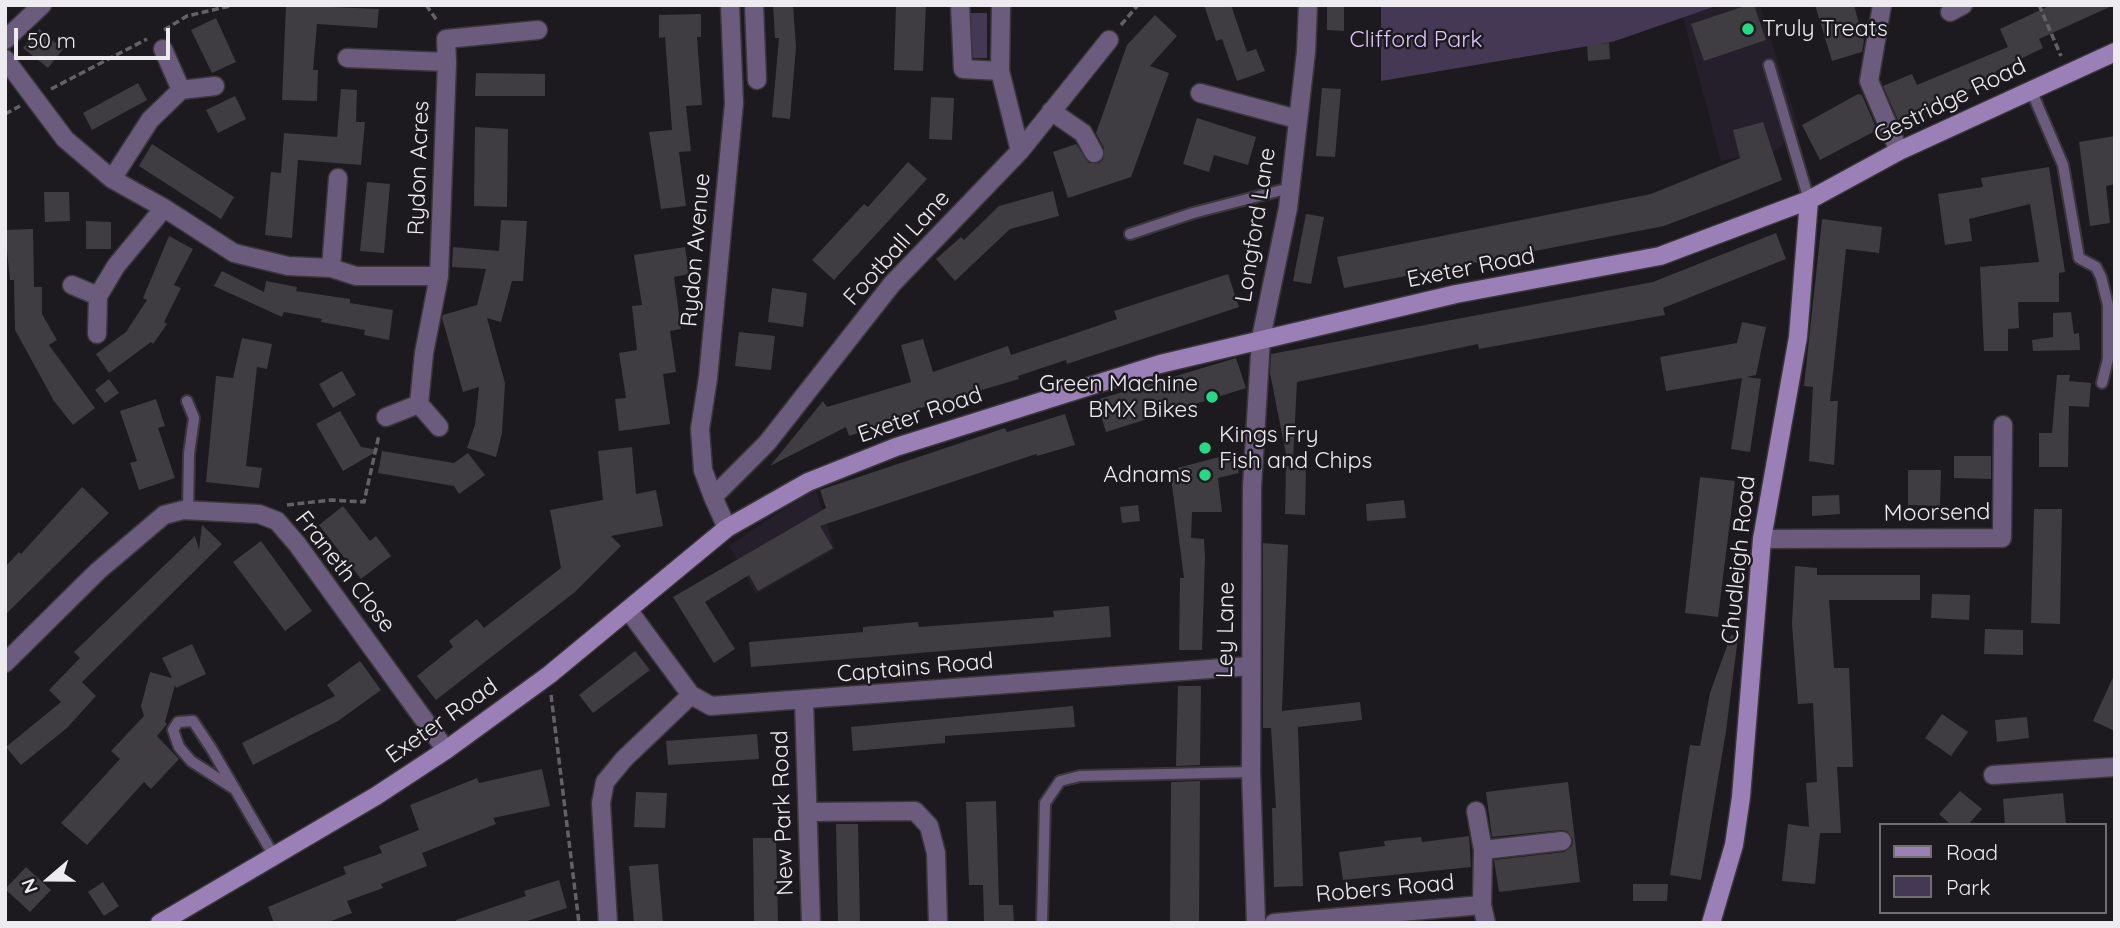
<!DOCTYPE html>
<html>
<head>
<meta charset="utf-8">
<style>
	body { margin:0 }
	#map { position:relative; width:2120px; height:928px; overflow:hidden; background:#1d1a1f; font-family:Quicksand,sans-serif }
	canvas { display:block }
	.frame { position:absolute; inset:0; border:7px solid #edebef; pointer-events:none }
	.legend { position:absolute; left:1879px; top:823px; width:228px; height:91px; box-sizing:border-box; background:#1d1a1f; border:2px solid #706e72; margin:0; padding:9px 12px; list-style:none; font-size:21px; color:#edebef }
	.legend li { display:flex; align-items:center; gap:14px; height:35px }
	.legend b { width:35px; border:2px solid #706e72 }
	.north { position:absolute; left:14px; top:844px; width:70px; height:70px; -webkit-text-stroke:5px #1d1a1f; paint-order:stroke; rotate:250deg; font-size:19px; font-weight:700; line-height:28px; text-align:center; color:#edebef }
	.north::after { content:''; display:block; margin:auto; width:24px; height:32px; background:#edebef; clip-path:polygon(50% 0,100% 100%,50% 72%,0 100%) }
	.scale { position:absolute; left:14px; top:28px; width:156px; height:32px; box-sizing:border-box; border:4px solid #edebef; border-top:0; padding-left:9px; font-size:21px; line-height:24px; white-space:nowrap; color:#edebef; -webkit-text-stroke:5px #1d1a1f; paint-order:stroke }
</style>
</head>
<body>
<div id="map">
<canvas width="2120" height="928"></canvas>
<div class="frame"></div>
<ul class="legend">
<li><b style="height:9px;background:#9a80b6"></b>Road</li>
<li><b style="height:19px;background:#453854"></b>Park</li>
</ul>
<div class="north">N</div>
<div class="scale">50 m</div>
</div>
<script>
const ctx = document.querySelector('canvas').getContext('2d');
ctx.lineJoin = 'round';
function paint(path, color) {
  ctx.fillStyle = color;
  ctx.fill(path, 'evenodd');
}
function shape(rows) {
  const path = new Path2D();
  for (const r of rows) {
    path.moveTo(r[0], r[1]);
    for (let i = 2; i < r.length; i += 2) path.lineTo(r[i], r[i + 1]);
  }
  return path;
}
function strokePath(path, color, width, dash) {
  ctx.strokeStyle = color;
  ctx.lineWidth = width;
  ctx.lineCap = dash ? 'butt' : 'round';
  ctx.setLineDash(dash || []);
  ctx.stroke(path);
}
function write(font, color, halo, rows, align = 'center') {
  ctx.font = font + ' Quicksand,sans-serif';
  ctx.lineWidth = 5;
  ctx.setLineDash([]);
  ctx.textBaseline = 'middle';
  ctx.strokeStyle = halo;
  ctx.fillStyle = color;
  for (const [text, x, y, turn = 0] of rows) {
    ctx.save();
    ctx.translate(x, y);
    ctx.rotate((+turn || 0) * Math.PI / 180);
    ctx.textAlign = isNaN(turn) ? turn : align;
    if (halo) ctx.strokeText(text, 0, 0);
    ctx.fillText(text, 0, 0);
    ctx.restore();
  }
}
paint(shape([
	[1719,5,1760,5,1799,128,1777,150,1721,161,1683,17],
	[815,488,835,549,756,594,729,546]
]), '#241f2a');
paint(shape([
	[1381,5,1719,5,1612,42,1381,81],
	[967,13,987,13,987,58,967,58]
]), '#453854');
paint(shape([
	[286,5,379,9,377,28,317,24,313,70,318,70,317,101,282,100],
	[773,5,793,5,796,47,790,119,772,117,779,38,775,38],
	[896,5,926,5,923,71,894,70],
	[1204,5,1231,5,1247,52,1256,49,1265,71,1237,81,1222,39,1216,41],
	[1327,5,1344,5,1344,31,1327,30],
	[1748,5,1754,5,1766,40,1704,61,1691,24],
	[1815,5,1854,5,1864,41,1862,52,1832,61],
	[2051,5,2114,5,2039,39,2043,48,1996,71,1998,77,1898,120,1883,86,1912,74,1917,85,2008,47,2000,29],
	[701,14,701,37,697,37,702,105,686,106,691,151,679,152,686,206,661,209,649,132,672,130,665,37,659,38,659,15],
	[1155,15,1177,36,1150,66,1169,73,1131,177,1068,198,1053,152,1076,144,1089,163,1099,163,1103,159,1104,148,1096,133,1101,119,1127,45],
	[216,18,236,62,212,73,191,30],
	[39,29,63,49,48,68,23,48],
	[1609,43,1610,59,1588,61,1587,45],
	[476,73,545,74,545,96,475,96],
	[138,83,147,100,92,130,83,113],
	[1322,88,1341,89,1335,157,1316,156],
	[341,89,357,90,356,122,365,122,361,165,298,160,292,238,265,235,271,172,281,173,284,133,337,137],
	[1858,94,1862,95,1877,130,1820,160,1802,125],
	[235,96,246,119,218,133,206,110],
	[931,97,954,98,952,140,929,139],
	[1197,118,1256,137,1248,165,1214,155,1209,172,1183,164],
	[1763,122,1782,180,1730,201,1664,226,1344,288,1337,257,1651,194,1740,158,1733,130],
	[475,127,508,129,507,207,474,206],
	[2115,136,2115,184,2106,186,2110,223,2090,226,2079,142],
	[152,144,234,197,221,219,139,166],
	[908,162,927,179,834,280,812,260,864,204,868,207],
	[2049,167,2065,272,2059,273,2059,302,2018,302,2019,328,2008,329,2008,351,1984,351,1980,267,2039,262,2030,204,1969,219,1972,241,1945,245,1938,194,1983,187,1981,178],
	[367,182,390,184,384,253,360,251],
	[1053,191,1059,216,1010,229,955,281,936,259,961,237,964,240,999,206],
	[44,192,69,192,70,221,45,222],
	[1306,214,1324,217,1311,284,1293,281],
	[1822,219,1882,227,1879,253,1846,249,1830,401,1838,401,1834,465,1809,461,1813,387,1804,386],
	[501,220,527,221,523,281,512,281,501,322,487,318,505,383,502,433,496,457,467,448,475,425,479,387,463,392,442,318,443,315,477,305,486,269,452,267,453,247,499,251],
	[86,221,111,222,111,249,86,249],
	[33,229,34,287,42,287,42,314,57,340,49,345,95,408,73,425,54,401,15,330,14,280,10,280,5,230],
	[1776,233,1786,259,1663,308,1665,315,1479,349,1478,344,1297,382,1293,459,1287,459,1270,373,1271,354,1653,282],
	[169,236,193,249,174,285,181,288,164,322,167,324,153,344,151,342,109,373,96,354,126,332,147,300,143,298],
	[685,247,689,274,674,277,681,329,670,331,676,372,663,374,670,424,619,431,615,399,626,398,619,353,637,350,632,306,642,305,634,255],
	[222,271,264,292,266,281,297,287,296,291,350,299,350,303,393,310,389,340,364,335,365,330,321,322,322,319,284,312,282,317,214,286],
	[1228,274,1239,307,1067,364,1066,360,1018,376,1019,379,911,411,913,415,849,436,846,427,770,466,823,401,827,407,911,382,901,345,923,339,933,372,1008,346,1011,355,1059,339,1117,319,1114,311],
	[772,288,807,293,803,327,768,322],
	[2071,312,2074,334,2079,333,2080,350,2033,351,2032,340,2053,337,2053,313],
	[1742,322,1766,327,1756,375,1747,377,1761,379,1750,452,1731,449,1742,378,1666,391,1660,357,1737,343],
	[739,332,775,336,771,370,735,366],
	[242,338,272,344,267,369,257,367,246,466,262,468,259,488,206,482,216,376,233,378],
	[1236,358,1246,388,1106,432,1096,400],
	[342,371,356,395,333,408,319,384],
	[2057,375,2070,375,2069,381,2091,383,2089,407,2069,406,2068,467,2039,467,2039,433,2052,433],
	[109,379,119,393,105,403,95,390],
	[156,399,165,426,158,428,175,478,139,490,130,463,137,461,120,411],
	[340,411,361,447,379,450,343,471,316,424],
	[1065,414,1075,445,1037,456,1036,454,820,526,833,548,758,591,749,575,705,602,735,649,714,663,673,597,826,508,820,490,1005,428,1007,432],
	[632,447,636,494,656,490,663,526,611,536,621,546,575,592,436,700,417,676,453,647,449,641,477,619,484,628,561,568,550,510,603,500,598,451],
	[382,451,454,463,468,453,485,475,459,494,454,486,378,473],
	[1234,453,1239,473,1218,478,1222,512,1192,512,1191,538,1204,539,1205,557,1202,650,1179,650,1180,578,1184,578,1170,470],
	[1954,456,1991,456,1991,479,1954,478],
	[1286,466,1306,466,1305,515,1285,514],
	[1908,470,1941,470,1940,506,1908,505],
	[1700,477,1735,481,1718,617,1685,613],
	[82,487,109,513,5,615,5,567,19,552,21,554],
	[1839,495,1840,514,1812,516,1812,496],
	[1404,500,1406,518,1367,521,1366,504],
	[1138,505,1140,521,1122,523,1120,507],
	[343,506,370,541,376,536,391,556,361,579,319,525],
	[2034,509,2062,509,2060,624,2031,623],
	[202,525,222,544,82,682,96,696,67,728,21,765,6,747,61,702,49,690,80,658,74,652,195,536,199,550],
	[261,541,312,611,285,631,233,562],
	[1263,543,1288,545,1282,711,1360,702,1362,720,1298,727,1303,886,1274,887,1272,808,1276,808,1271,728,1263,728],
	[1795,566,1817,568,1817,575,1920,575,1920,600,1829,600,1834,668,1849,668,1853,767,1837,767,1841,833,1820,833,1815,884,1782,881,1788,824,1809,827,1806,783,1817,782,1813,703,1798,704,1792,624],
	[1932,594,1970,595,1969,620,1931,618],
	[1109,606,1111,637,751,667,749,642,863,632,863,627,918,622,919,627,1054,617,1053,611],
	[1985,629,2023,630,2023,655,1984,654],
	[1731,635,1738,637,1726,731,1701,880,1670,875,1690,745,1700,746,1710,693],
	[192,644,206,674,176,688,175,685,165,722,167,724,157,736,179,759,151,789,144,782,87,845,61,823,120,759,111,751,144,716,141,706,150,672,172,678,162,658],
	[635,651,650,670,593,713,579,695],
	[360,661,381,690,338,721,253,765,242,743,335,696,327,685],
	[2115,673,2115,731,2093,721],
	[1178,686,1201,686,1200,765,1176,766],
	[1073,706,1075,727,945,736,945,743,853,751,851,727],
	[1942,714,1968,732,1951,756,1925,738],
	[2027,717,2029,738,1997,742,1995,720],
	[757,734,759,759,668,765,666,741],
	[542,769,550,806,493,818,496,824,422,853,427,866,381,884,383,888,347,901,352,913,326,923,274,923,268,907,346,874,343,867,382,853,379,846,419,830,410,805,477,778,479,783],
	[1200,781,1199,923,1170,923,1171,782],
	[1568,782,1580,882,1499,892,1494,860,1564,852,1572,846,1573,839,1567,831,1561,830,1492,837,1486,792],
	[1960,791,1982,809,1968,825,1951,825,1939,814],
	[636,792,667,793,665,828,634,827],
	[2063,793,2066,825,2005,825,2003,799],
	[996,801,999,905,1013,905,1014,923,984,923,983,885,969,885,966,802],
	[836,824,858,824,860,923,838,923],
	[1469,836,1471,867,1343,880,1339,852,1385,846,1384,841,1421,837,1422,842],
	[753,838,776,838,778,923,754,923],
	[658,864,663,923,634,923,629,866],
	[26,867,51,890,30,912,5,889],
	[559,880,567,908,521,923,456,923,456,920,526,896,524,891],
	[103,882,119,906,104,916,88,892],
	[1633,884,1668,884,1667,901,1633,901]
]), '#3f3c42');
const lane = shape([
	[1769,65,1809,200],
	[2031,90,2063,165,2079,258,2096,267,2101,277,2108,305,2108,359,2102,383],
	[1130,234,1193,213,1290,188],
	[187,401,194,418,189,454,188,511],
	[233,788,191,761,179,747,173,730,178,722,193,721,211,748,274,856],
	[1042,923,1045,803,1060,781,1080,776,1251,772]
]);
const street = shape([
	[754,5,757,80],
	[960,5,963,69,1000,71],
	[1001,5,1000,71,1020,151],
	[1882,5,1869,81,1899,151],
	[1950,12,1963,5],
	[5,40,42,5],
	[163,49,181,90],
	[347,58,447,62,439,276,424,353,419,404,439,427],
	[5,59,65,139,112,179,164,208,234,253,288,266,331,268,356,276,439,276],
	[447,62,446,39,538,30],
	[1200,93,1297,119],
	[1051,111,1083,133,1094,153],
	[112,179,150,120,181,90,215,86],
	[331,268,338,178],
	[72,285,98,296,116,266,164,208],
	[97,334,98,296],
	[386,417,419,404],
	[713,497,703,470,700,429,708,378,734,103,730,5],
	[727,528,713,497,767,443,892,284,1020,151,1109,40],
	[1762,539,2002,538,2003,425],
	[629,611,691,695,711,706,1250,666],
	[5,663,98,571,164,515,183,510,259,514,277,521,297,544,446,750],
	[804,701,811,923],
	[1993,775,2115,767],
	[1476,811,1483,850,1482,905],
	[808,812,915,811,929,826,936,853,938,923],
	[1483,850,1562,841],
	[608,923,601,803,605,782,624,759,691,695],
	[1256,923,1251,772,1252,487,1261,338,1288,208,1306,52,1308,5],
	[1274,923,1482,905,1486,923]
]);
const secondary = shape([
	[160,923,376,796,446,750,549,675,727,528,808,482,896,447,1160,364,1456,294,1660,256,1809,200,1899,151,2115,52],
	[1711,923,1734,845,1741,797,1762,539,1798,337,1809,200]
]);
strokePath(lane, '#3a373c', 14);
strokePath(street, '#3a373c', 21);
strokePath(secondary, '#3a373c', 21);
strokePath(shape([
	[426,5,438,22],
	[2039,5,2061,56],
	[1121,25,1138,5],
	[164,30,187,16,234,5],
	[51,89,147,39],
	[5,114,20,106],
	[287,505,331,500,364,502,379,435],
	[551,695,579,923]
]), '#646166', 3.5, [7, 3.5]);
strokePath(lane, '#6b5c7d', 10);
strokePath(street, '#6b5c7d', 18);
strokePath(secondary, '#9a80b6', 18);
for (const [x, y, r, color] of [
	[1748,29,7,"#28d885"],
	[1212,397,7,"#28d885"],
	[1205,448,7,"#28d885"],
	[1205,475,7,"#28d885"]
]) {
  const dot = new Path2D();
  dot.arc(x, y, r, 0, 2 * Math.PI);
  ctx.fillStyle = color;
  ctx.fill(dot);
  strokePath(dot, '#1d1a1f', 2.5);
}
write('23px', '#edebef', '#1d1a1f', [
	["Truly Treats",1762,29],
	["Green Machine",1198,384,"right"],
	["BMX Bikes",1198,410,"right"],
	["Kings Fry",1219,435],
	["Fish and Chips",1219,461],
	["Adnams",1191,475,"right"]
], 'left');
write('23px', '#ddc5f8', '#1d1a1f', [
	["Clifford Park",1416,40]
]);
write('23px', '#edebef', '#1d1a1f', [
	["Gestridge Road",1950,101,-26],
	["Rydon Acres",419,168,-88],
	["Longford Lane",1256,225,-81],
	["Football Lane",897,248,-48],
	["Rydon Avenue",696,250,-85],
	["Exeter Road",1471,268,-11],
	["Exeter Road",920,415,-19],
	["Moorsend",1937,513,-1],
	["Chudleigh Road",1739,560,-84],
	["Franeth Close",345,572,52],
	["Ley Lane",1226,630,-89],
	["Captains Road",915,668,-5],
	["Exeter Road",442,721,-35],
	["New Park Road",783,813,-92],
	["Robers Road",1385,889,-5]
]);
</script>
</body>
</html>
